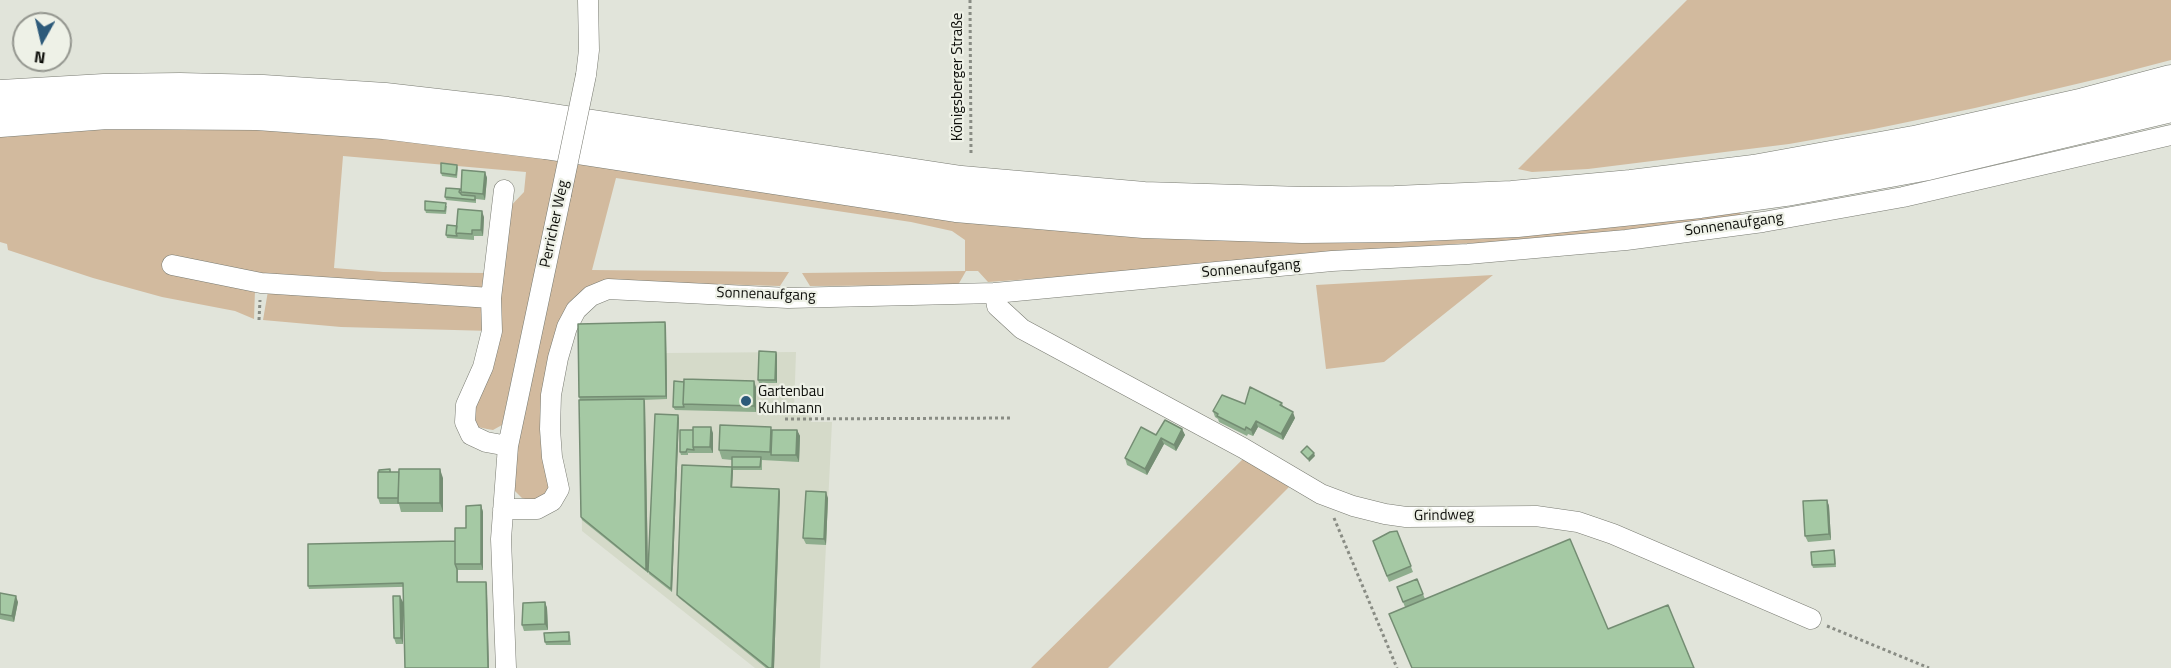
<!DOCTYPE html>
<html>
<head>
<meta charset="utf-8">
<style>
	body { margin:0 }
	#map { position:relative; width:2171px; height:668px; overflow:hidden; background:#e1e4da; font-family:"Titillium Web",sans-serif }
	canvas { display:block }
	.north { position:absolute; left:12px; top:12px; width:60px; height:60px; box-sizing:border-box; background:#eef1e7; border:2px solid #94968f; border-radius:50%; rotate:188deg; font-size:16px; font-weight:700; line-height:24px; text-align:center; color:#0d0e0a }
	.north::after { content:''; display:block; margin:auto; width:21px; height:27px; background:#2d5a7a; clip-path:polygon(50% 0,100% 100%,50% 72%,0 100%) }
</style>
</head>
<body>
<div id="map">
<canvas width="2171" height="668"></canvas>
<div class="north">N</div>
</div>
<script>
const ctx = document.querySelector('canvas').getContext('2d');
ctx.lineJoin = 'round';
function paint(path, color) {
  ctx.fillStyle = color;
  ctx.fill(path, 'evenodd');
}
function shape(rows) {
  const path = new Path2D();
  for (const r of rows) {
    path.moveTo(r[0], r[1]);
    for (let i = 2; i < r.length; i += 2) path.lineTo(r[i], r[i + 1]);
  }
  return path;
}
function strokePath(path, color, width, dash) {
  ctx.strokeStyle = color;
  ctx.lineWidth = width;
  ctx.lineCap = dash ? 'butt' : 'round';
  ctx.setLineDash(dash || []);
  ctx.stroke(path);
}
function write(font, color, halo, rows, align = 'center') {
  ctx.font = font + ' "Titillium Web",sans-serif';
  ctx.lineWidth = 4.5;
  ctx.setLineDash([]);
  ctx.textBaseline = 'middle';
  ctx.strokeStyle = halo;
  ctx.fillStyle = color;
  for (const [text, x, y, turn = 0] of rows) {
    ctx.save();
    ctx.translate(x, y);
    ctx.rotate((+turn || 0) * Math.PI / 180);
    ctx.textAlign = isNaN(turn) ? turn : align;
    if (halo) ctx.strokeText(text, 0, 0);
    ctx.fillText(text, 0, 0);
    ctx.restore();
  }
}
paint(shape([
	[666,326,666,353,796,352,794,411,811,416,811,422,832,422,820,668,755,668,582,531,579,327]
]), '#d5dac9');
paint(shape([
	[1687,0,2171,0,2171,60,2106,77,1975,108,1874,129,1789,144,1588,169,1532,172,1518,169],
	[61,127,292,127,560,156,502,425,493,430,487,429,478,427,472,421,505,212,524,192,526,172,343,156,334,268,383,272,486,273,483,288,255,290,254,319,235,311,162,297,93,278,8,250,7,244,0,242,0,132],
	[578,160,1740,209,1741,218,1681,226,1526,241,1454,244,1074,276,988,282,978,271,966,271,958,285,810,286,802,273,965,271,965,240,952,231,911,222,616,178,592,270,789,272,780,286,608,281,595,284,544,386,540,419,541,446,550,474,548,492,535,500,529,500,522,498,511,487,514,451],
	[1493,275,1384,362,1326,369,1316,285],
	[268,291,491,304,492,331,341,327,263,320],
	[1246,456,1292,484,1108,668,1031,668]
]), '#d2ba9e');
const minor = shape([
	[586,75,589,50,588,0],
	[504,190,491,298,492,331,483,367,466,405,465,422,471,435,486,442,508,446,501,539,506,668],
	[172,265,261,283,491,298],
	[995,293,997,306,1022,329,1243,448,1321,494,1353,506,1385,514,1406,517,1536,516,1578,522,1613,534,1811,619],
	[508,446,561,195],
	[503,509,537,509,552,501,559,489,552,457,550,429,551,395,558,358,567,327,576,310,591,296,608,289,788,298,995,293,1332,261,1468,254,1626,240,1763,222,1903,197,2171,135]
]);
const primary = shape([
	[0,96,104,90,180,89,263,91,385,99,507,113,961,182,1144,198,1303,203,1395,202,1512,197,1631,186,1754,171,1914,142,2084,104,2171,81],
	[0,121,107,113,257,114,384,123,545,143,956,206,1144,222,1302,227,1398,226,1517,221,1700,202,1786,190,1928,164,2171,106]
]);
strokePath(minor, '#797b72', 21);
strokePath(primary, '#797b72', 33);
strokePath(shape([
	[970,0,971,154],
	[259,320,260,300],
	[785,419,1012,418],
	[1334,518,1397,668],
	[1827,626,1929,668]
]), '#898c84', 3, [3, 3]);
strokePath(minor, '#fff', 20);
strokePath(primary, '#fff', 32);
const minorBridge = shape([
	[561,195,586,75]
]);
strokePath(minorBridge, '#797b72', 21, []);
strokePath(minorBridge, '#fff', 20);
paint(shape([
	[457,165,458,168,457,178,442,176,441,173],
	[485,172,487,178,485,200,476,199,476,203,446,200,445,197,461,192,462,195,461,192],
	[447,206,446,214,426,213,425,210],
	[484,217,483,236,474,236,474,240,447,238,446,235,457,226],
	[666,326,667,399,644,400,645,402,648,573,582,520,581,517,580,400,579,397],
	[776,352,777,355,777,383,759,383,758,380],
	[674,381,756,387,756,412,675,410,673,407],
	[1282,403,1283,406,1295,418,1283,440,1258,427,1253,436,1248,434,1247,436,1219,422,1218,419,1215,417,1213,411,1245,404],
	[679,418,672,592,649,574,648,571],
	[1182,429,1185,435,1176,451,1164,444,1147,475,1127,465,1125,458,1156,435],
	[772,430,797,430,800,436,799,462,762,460,762,470,733,470,732,487,779,489,780,492,774,668,766,668,679,598,677,595,732,467,732,460,722,459,719,450],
	[713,433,713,453,688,453,688,455,681,455,680,452],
	[390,469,391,472,443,478,443,512,401,512,399,504,380,504,378,498],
	[828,498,826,545,806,544,803,538],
	[1827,500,1829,506,1831,540,1808,542,1805,536],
	[481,505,483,512,483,570,458,570,458,582,486,582,487,585,309,589,308,586,455,541,466,528],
	[1397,531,1413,572,1389,582,1373,541],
	[1834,550,1835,554,1836,567,1813,568,1812,565],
	[1417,579,1425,599,1608,629,1405,607,1397,587],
	[0,593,18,602,14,622,0,619],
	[403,602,403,644,396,644,394,638],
	[545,602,547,608,548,630,524,631,522,625],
	[570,635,571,645,546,645,545,642]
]), '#8ead8d');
paint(shape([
	[485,172,487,178,485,200,483,194],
	[482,211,484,217,483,236,481,230],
	[665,322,666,326,667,399,666,396],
	[776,352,777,355,777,383,775,380],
	[754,381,756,387,756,412,754,406],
	[644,399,645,402,648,573,646,570],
	[1293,412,1295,418,1283,440,1281,434],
	[678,415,679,418,672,592,671,589],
	[1256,421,1258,427,1253,436,1251,430],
	[711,427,713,433,713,453,710,447],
	[1182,429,1185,435,1176,451,1174,445],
	[797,430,800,436,799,462,796,455],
	[1161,438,1164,444,1147,475,1145,469],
	[1314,453,1315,456,1309,462,1308,459],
	[732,467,733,470,732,490,731,487],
	[440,469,443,478,443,512,440,503],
	[779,489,780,492,774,668,772,668],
	[826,492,828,498,826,545,824,539],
	[1827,500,1829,506,1831,540,1829,534],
	[481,505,483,512,483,570,481,564],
	[486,582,487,585,489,668,488,668],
	[16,596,18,602,14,622,12,616],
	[400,596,403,602,403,644,401,638],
	[545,602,547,608,548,630,545,624]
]), '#748d73');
const building = shape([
	[441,163,457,165,456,175,441,173,441,163],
	[462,170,485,172,483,194,461,192,462,170],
	[446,188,460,189,459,192,462,195,475,196,475,200,445,197,446,188],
	[425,201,446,203,445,211,425,210,425,201],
	[458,209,482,211,481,230,472,230,472,234,456,233,458,209],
	[447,225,457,226,456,233,457,236,446,235,447,225],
	[665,322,666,396,579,397,578,324,665,322],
	[759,351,776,352,775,380,758,380,759,351],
	[684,379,754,381,754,406,683,404,684,379],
	[674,381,684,382,683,404,684,407,673,407,674,381],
	[1250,387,1282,403,1280,405,1293,412,1281,434,1256,421,1251,430,1246,427,1245,430,1217,416,1218,414,1213,411,1222,395,1245,404,1250,387],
	[644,399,646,570,581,517,579,400,644,399],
	[655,414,678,415,671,589,648,571,655,414],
	[1165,420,1182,429,1174,445,1161,438,1145,469,1125,458,1141,427,1156,435,1165,420],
	[720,425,771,427,770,452,719,450,720,425],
	[693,427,711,427,710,447,693,447,693,427],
	[680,430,693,430,693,447,694,450,687,449,686,452,680,452,680,430],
	[772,430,797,430,796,455,771,455,772,430],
	[1307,446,1314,453,1308,459,1301,452,1307,446],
	[732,457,761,457,760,467,732,467,731,487,779,489,772,668,769,668,677,595,682,465,732,467,732,457],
	[390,469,390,472,379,472,379,470,390,469],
	[399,469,440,469,440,503,398,503,399,469],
	[378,472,399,472,398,498,378,498,378,472],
	[806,491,826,492,824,539,803,538,806,491],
	[1827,500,1829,534,1805,536,1803,501,1827,500],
	[481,505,481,564,455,564,455,528,466,528,466,506,481,505],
	[1397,531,1411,566,1387,576,1373,541,1390,532,1397,531],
	[1570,539,1608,629,1668,605,1694,668,1412,668,1389,614,1570,539],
	[455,541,455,564,457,569,457,582,486,582,488,668,405,668,403,583,308,586,308,544,455,541],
	[1834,550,1835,564,1812,565,1811,552,1834,550],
	[1417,579,1423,594,1403,602,1397,587,1417,579],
	[0,593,16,596,12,616,0,614,0,593],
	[393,596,400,596,401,638,394,638,393,596],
	[545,602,545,624,522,625,523,603,545,602],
	[569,632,569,641,545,642,544,633,569,632]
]);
paint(building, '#a5c9a4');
strokePath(building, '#748d73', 1.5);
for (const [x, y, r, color] of [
	[746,401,6,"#2d5a7a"]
]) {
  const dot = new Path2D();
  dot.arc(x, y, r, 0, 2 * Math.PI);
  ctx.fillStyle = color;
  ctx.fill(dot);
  strokePath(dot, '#eef1e7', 2);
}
write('15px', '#0d0e0a', '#eef1e7', [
	["Königsberger Straße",958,77,-90],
	["Perricher Weg",555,224,-78],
	["Sonnenaufgang",1734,225,-8],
	["Sonnenaufgang",1251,269,-5],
	["Sonnenaufgang",766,295,2],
	["Grindweg",1444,516,-1]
]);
write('15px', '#0d0e0a', '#eef1e7', [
	["Gartenbau",758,392],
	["Kuhlmann",758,409]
], 'left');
</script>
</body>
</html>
